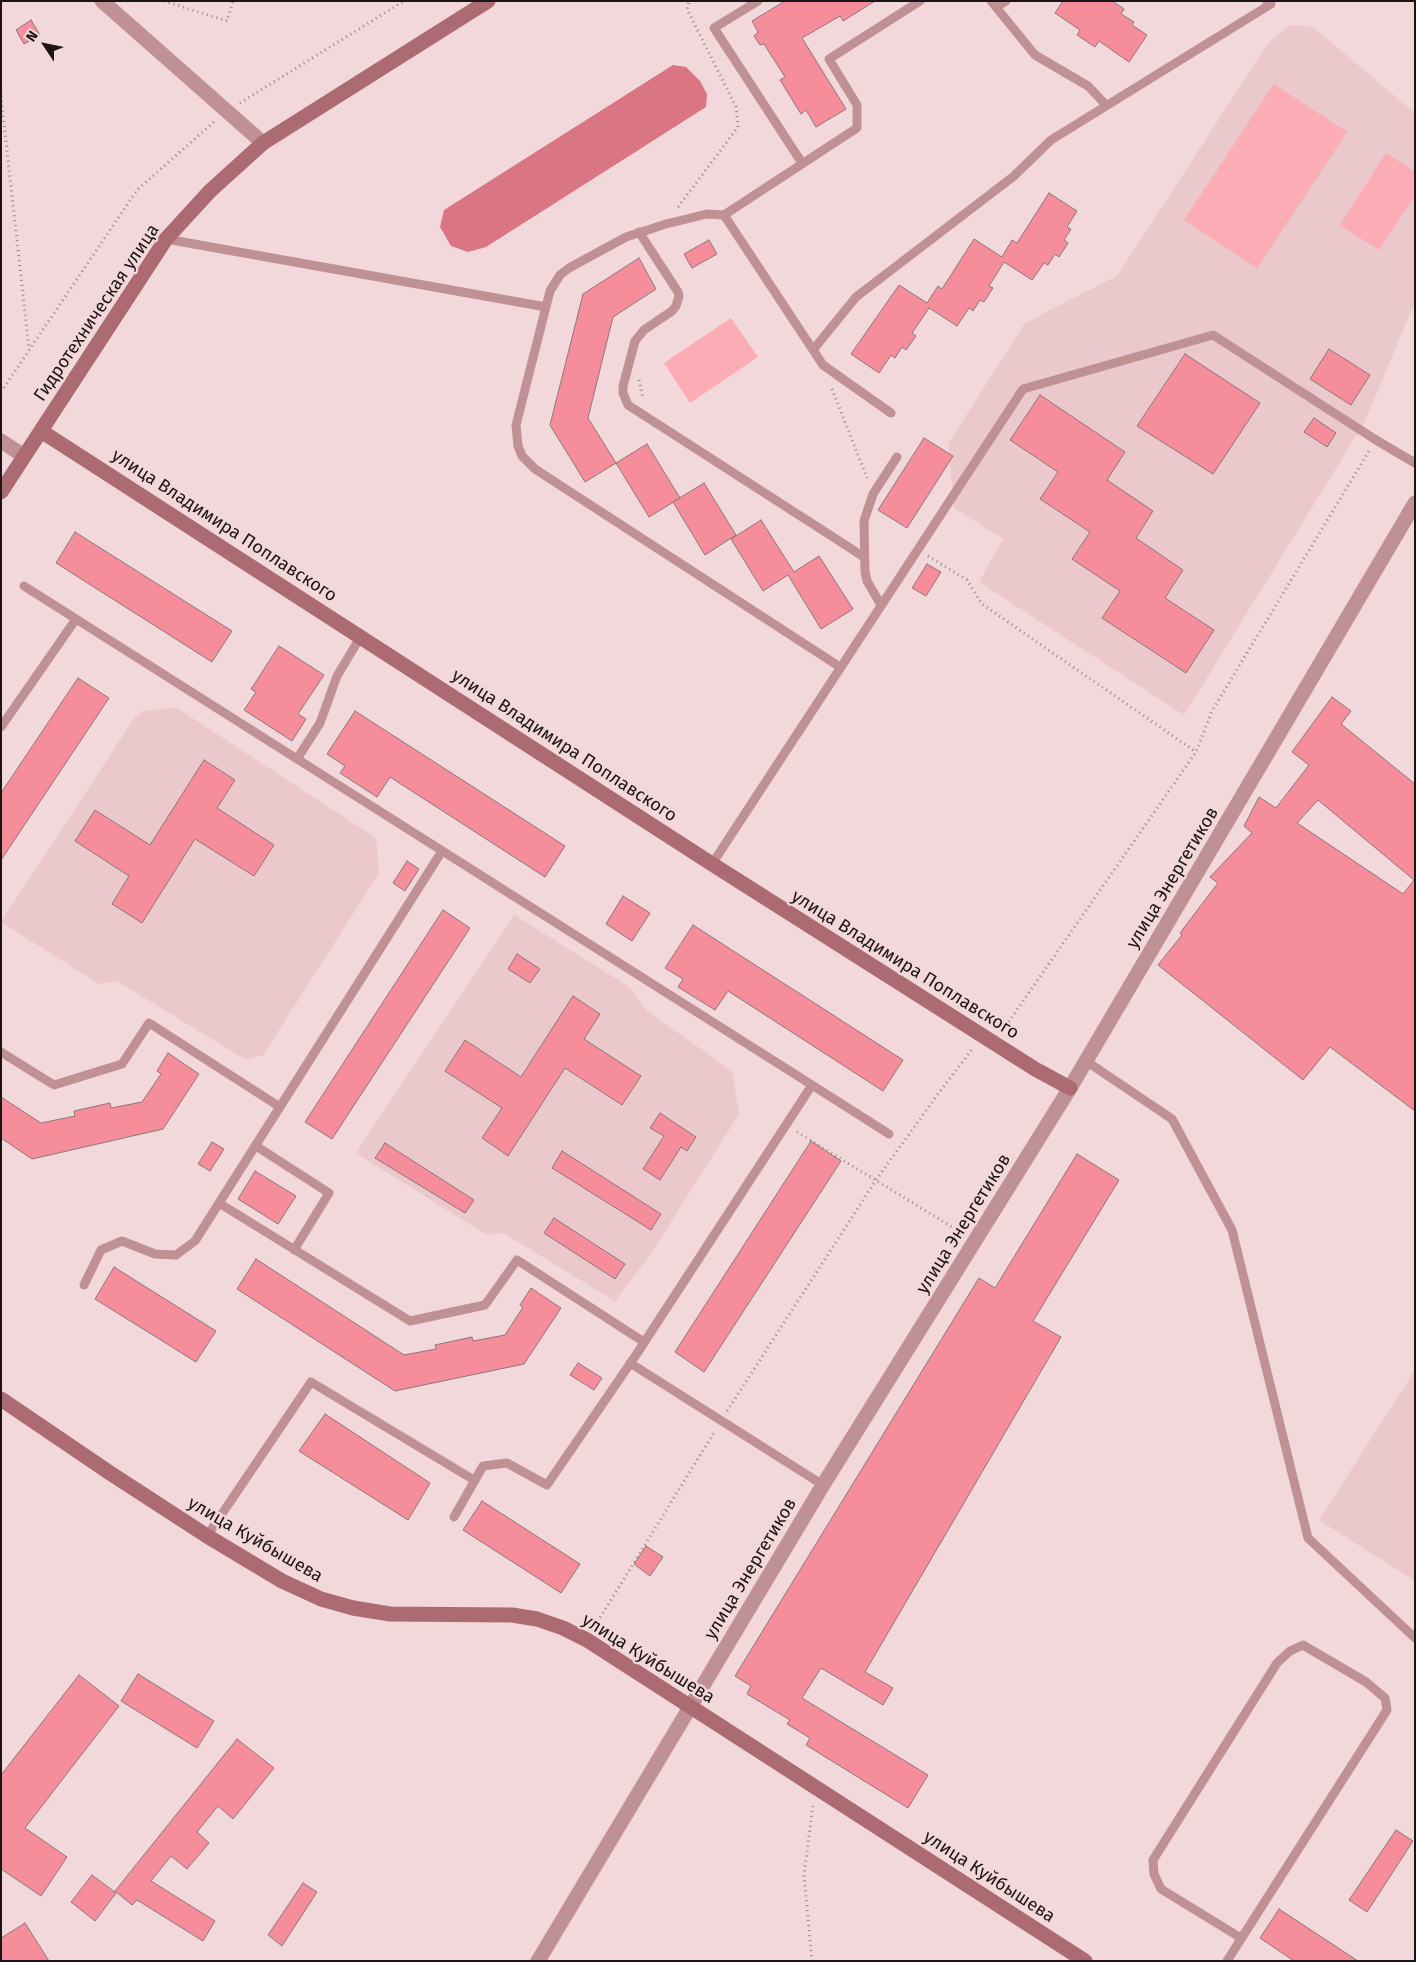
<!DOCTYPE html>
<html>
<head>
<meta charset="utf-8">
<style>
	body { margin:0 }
	#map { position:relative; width:1416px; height:1962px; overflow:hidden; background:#f2d8da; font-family:"Fira Sans",sans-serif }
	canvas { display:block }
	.frame { position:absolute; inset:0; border:2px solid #1d1415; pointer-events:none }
	.north { position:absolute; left:20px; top:20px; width:50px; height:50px; -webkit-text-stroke:4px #f2d8da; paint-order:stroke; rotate:304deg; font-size:14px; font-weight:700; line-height:20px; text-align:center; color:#1d1415 }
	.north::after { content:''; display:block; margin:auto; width:18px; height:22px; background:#1d1415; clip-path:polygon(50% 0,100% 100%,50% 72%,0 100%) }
</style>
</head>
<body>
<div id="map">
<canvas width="1416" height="1962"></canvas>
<div class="frame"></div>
<div class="north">N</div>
</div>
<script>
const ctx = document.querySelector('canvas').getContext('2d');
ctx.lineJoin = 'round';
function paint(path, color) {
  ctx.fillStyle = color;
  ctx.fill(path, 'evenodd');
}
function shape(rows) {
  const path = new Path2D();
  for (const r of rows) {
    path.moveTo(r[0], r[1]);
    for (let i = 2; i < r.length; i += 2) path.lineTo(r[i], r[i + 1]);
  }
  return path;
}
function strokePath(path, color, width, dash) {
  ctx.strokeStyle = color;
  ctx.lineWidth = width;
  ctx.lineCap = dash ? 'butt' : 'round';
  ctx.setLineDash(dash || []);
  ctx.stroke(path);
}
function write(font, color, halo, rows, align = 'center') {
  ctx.font = font + ' "Fira Sans",sans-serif';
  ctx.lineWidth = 4.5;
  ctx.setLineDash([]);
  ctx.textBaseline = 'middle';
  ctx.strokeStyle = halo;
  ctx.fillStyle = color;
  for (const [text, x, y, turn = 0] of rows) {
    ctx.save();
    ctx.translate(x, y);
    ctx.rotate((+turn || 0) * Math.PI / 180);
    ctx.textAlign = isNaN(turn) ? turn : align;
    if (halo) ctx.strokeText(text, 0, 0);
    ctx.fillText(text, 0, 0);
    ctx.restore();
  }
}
paint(shape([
	[1290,25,1313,27,1415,113,1415,302,1364,423,1184,715,979,582,1003,539,954,508,948,444,1025,323,1117,276,1269,42],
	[177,708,376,838,379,873,263,1055,246,1060,117,981,99,984,1,922,135,717,143,711],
	[514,915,631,988,647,1011,732,1071,739,1114,650,1255,615,1301,503,1233,487,1235,356,1153],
	[1415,1370,1415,1581,1319,1520]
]), '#eac8cb');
paint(shape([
	[1274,84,1347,132,1257,268,1184,220],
	[1386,153,1415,172,1415,195,1379,250,1340,225],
	[731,318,758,357,690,403,664,363]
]), '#fbacb4');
paint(shape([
	[673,65,686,67,700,81,707,94,706,107,486,247,468,252,451,246,440,227,444,210]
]), '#da7583');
const building = shape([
	[785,1,875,1,843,21,840,16,802,38,846,109,816,127,806,110,801,114,780,80,785,77,764,44,760,45,754,36,758,32,752,21,785,1],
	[1063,1,1112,1,1124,9,1121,14,1134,22,1132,25,1147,35,1129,62,1099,41,1095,47,1077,35,1080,30,1055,13,1063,1],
	[31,20,40,35,24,44,16,30,31,20],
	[1049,193,1077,211,1067,227,1071,229,1064,240,1068,243,1059,257,1055,254,1048,265,1044,263,1032,280,1004,262,989,286,993,288,984,302,980,300,973,311,969,308,957,326,929,308,912,333,916,336,906,350,902,347,895,358,891,355,879,373,851,354,899,285,927,303,938,286,942,289,974,239,1002,257,1012,240,1017,243,1049,193],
	[709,240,717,254,692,268,684,254,709,240],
	[639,258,656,289,613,317,588,418,616,463,585,482,550,425,583,294,639,258],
	[1329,349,1370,375,1351,405,1310,379,1329,349],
	[1185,354,1260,403,1213,474,1137,426,1185,354],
	[1040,395,1125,452,1107,480,1153,511,1136,538,1183,570,1165,598,1214,630,1186,673,1102,618,1120,591,1072,559,1090,532,1040,499,1058,472,1010,440,1040,395],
	[1314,418,1336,433,1327,447,1304,432,1314,418],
	[924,438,953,456,907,528,878,510,924,438],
	[647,444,680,498,649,517,616,463,647,444],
	[704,483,736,535,705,555,673,502,704,483],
	[761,520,794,572,819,556,853,609,821,629,788,575,763,591,731,539,761,520],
	[75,532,232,631,212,662,56,563,75,532],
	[927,564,941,572,926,596,912,588,927,564],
	[279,646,324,675,298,714,306,719,292,741,244,710,256,692,251,689,279,646],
	[78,678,109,698,1,860,1,793,78,678],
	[1332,697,1351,711,1341,724,1415,784,1415,1111,1330,1047,1303,1080,1158,965,1182,935,1180,933,1218,883,1210,877,1252,833,1244,826,1259,797,1276,808,1309,765,1292,752,1332,697],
	[1318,800,1414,880,1403,894,1297,823,1318,800],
	[355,711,565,846,545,877,390,777,377,797,340,773,345,766,327,754,355,711],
	[204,760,235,780,217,808,274,845,254,876,195,839,142,923,112,904,129,876,75,841,95,810,150,845,204,760],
	[407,861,419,869,405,891,393,883,407,861],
	[623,896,650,913,632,941,606,924,623,896],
	[443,910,470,928,332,1139,305,1122,443,910],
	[693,925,903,1060,883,1091,728,991,715,1010,678,987,683,979,665,968,693,925],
	[517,954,540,969,530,983,508,969,517,954],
	[573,996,600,1014,584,1039,641,1076,622,1105,565,1068,508,1156,482,1138,502,1108,445,1071,465,1040,521,1077,573,996],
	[168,1053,199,1074,163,1129,32,1159,1,1138,1,1097,41,1123,75,1116,74,1111,110,1103,111,1108,142,1102,161,1074,157,1071,168,1053],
	[660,1113,696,1137,687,1151,681,1147,660,1180,643,1169,664,1136,650,1128,660,1113],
	[811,1141,841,1161,704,1372,675,1352,811,1141],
	[212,1142,224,1149,210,1171,198,1164,212,1142],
	[385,1143,474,1200,465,1213,375,1158,385,1143],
	[562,1151,661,1214,651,1230,552,1168,562,1151],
	[1077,1154,1119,1180,1033,1321,1061,1337,865,1672,893,1688,883,1705,821,1668,802,1698,928,1775,908,1808,806,1745,810,1738,787,1724,790,1720,747,1694,751,1686,735,1676,979,1278,995,1288,1077,1154],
	[255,1171,296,1196,278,1224,238,1199,255,1171],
	[554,1218,625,1264,615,1279,544,1233,554,1218],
	[256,1259,404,1355,436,1349,435,1345,472,1337,473,1341,505,1335,523,1307,520,1305,531,1288,561,1308,524,1364,395,1391,237,1289,256,1259],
	[114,1267,216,1331,196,1362,95,1299,114,1267],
	[578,1363,602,1378,594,1390,570,1375,578,1363],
	[325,1414,430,1483,408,1520,299,1451,325,1414],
	[482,1501,580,1564,561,1593,463,1530,482,1501],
	[646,1546,663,1557,650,1576,634,1564,646,1546],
	[138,1674,214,1721,197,1748,121,1701,138,1674],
	[79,1675,119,1706,25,1828,67,1857,41,1896,1,1869,1,1775,79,1675],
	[237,1739,274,1768,233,1819,218,1806,197,1832,209,1843,187,1869,171,1856,151,1881,215,1921,203,1941,137,1900,132,1905,115,1891,237,1739],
	[1396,1830,1413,1841,1367,1912,1349,1900,1396,1830],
	[92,1875,116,1893,95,1921,71,1902,92,1875],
	[303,1883,317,1892,282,1946,268,1935,303,1883],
	[1279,1909,1358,1961,1294,1961,1260,1938,1279,1909],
	[25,1923,49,1961,1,1961,1,1938,25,1923]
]);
paint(building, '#f58d9b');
strokePath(building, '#8d7678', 1);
strokePath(shape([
	[164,1,227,21,233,1],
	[1,96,29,349],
	[240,103,404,1],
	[678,207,738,127,736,107,687,9,689,1],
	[639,380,643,398],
	[832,389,867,478],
	[1,392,137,190,215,121],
	[928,556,967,580,982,604,1196,752],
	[1003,1030,1196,752,1212,711,1369,451],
	[797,1132,962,1233],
	[727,1411,876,1180,938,1094,973,1048],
	[595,1626,715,1431],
	[812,1961,804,1875,813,1805]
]), '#998688', 3, [1, 4]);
strokePath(shape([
	[758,1,714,28,802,163],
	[991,1,1035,55,1088,86,1106,105],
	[996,7,1006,1],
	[724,215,857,128,857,105,829,59,920,1],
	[639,232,678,292,679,296,676,306,672,311,644,330,635,341,623,386,623,393,628,405,864,557],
	[166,239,546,307],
	[813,350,856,297,1014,176,1051,140,1271,4,1267,1],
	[24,586,812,1085],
	[881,605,867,581,865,572,864,521,873,494,897,457],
	[840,667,535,469,522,456,518,446,516,425,550,291,560,275,569,268,626,237,666,224,707,214,724,215,823,365,891,413],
	[1,727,76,619],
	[297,759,320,723,337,676,361,636],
	[712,864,1023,389,1213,335,1376,440,1415,463],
	[1,1052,54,1085,122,1064,149,1023,280,1107],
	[1086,1061,1172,1119,1232,1230,1308,1538,1415,1638],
	[256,1146,329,1193,294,1250],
	[219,1203,410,1321,485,1305,517,1260,644,1342],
	[84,1285,101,1250,122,1241,155,1254,176,1255,195,1241,442,851],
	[630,1363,823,1485],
	[454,1517,483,1466,507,1463,547,1485,636,1355,812,1085,889,1134],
	[207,1536,311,1382,474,1480],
	[1227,1961,1387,1710,1385,1698,1366,1682,1303,1645,1290,1651,1277,1663,1153,1860,1154,1874,1161,1889,1241,1938]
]), '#bf9195', 9);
strokePath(shape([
	[102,1,263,143],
	[1,441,24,456],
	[538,1961,823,1485,1070,1088,1415,503]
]), '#bf9195', 15);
strokePath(shape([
	[41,431,712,864,1035,1069,1070,1088],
	[1,492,166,239,210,191,263,143,488,1],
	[1,1399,110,1473,207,1536,282,1581,321,1599,353,1608,390,1614,512,1615,537,1619,563,1628,587,1640,1085,1961]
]), '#ac6a72', 15);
write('18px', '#1d1415', '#f2d8da', [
	["Гидротехническая улица",97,313,-56],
	["улица Владимира Поплавского",224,526,33],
	["улица Владимира Поплавского",564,746,33],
	["улица Энергетиков",1173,878,-59],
	["улица Владимира Поплавского",905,965,32],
	["улица Энергетиков",964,1224,-58],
	["улица Куйбышева",255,1540,30],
	["улица Энергетиков",751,1569,-59],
	["улица Куйбышева",648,1659,32],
	["улица Куйбышева",989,1877,33]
]);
</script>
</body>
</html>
